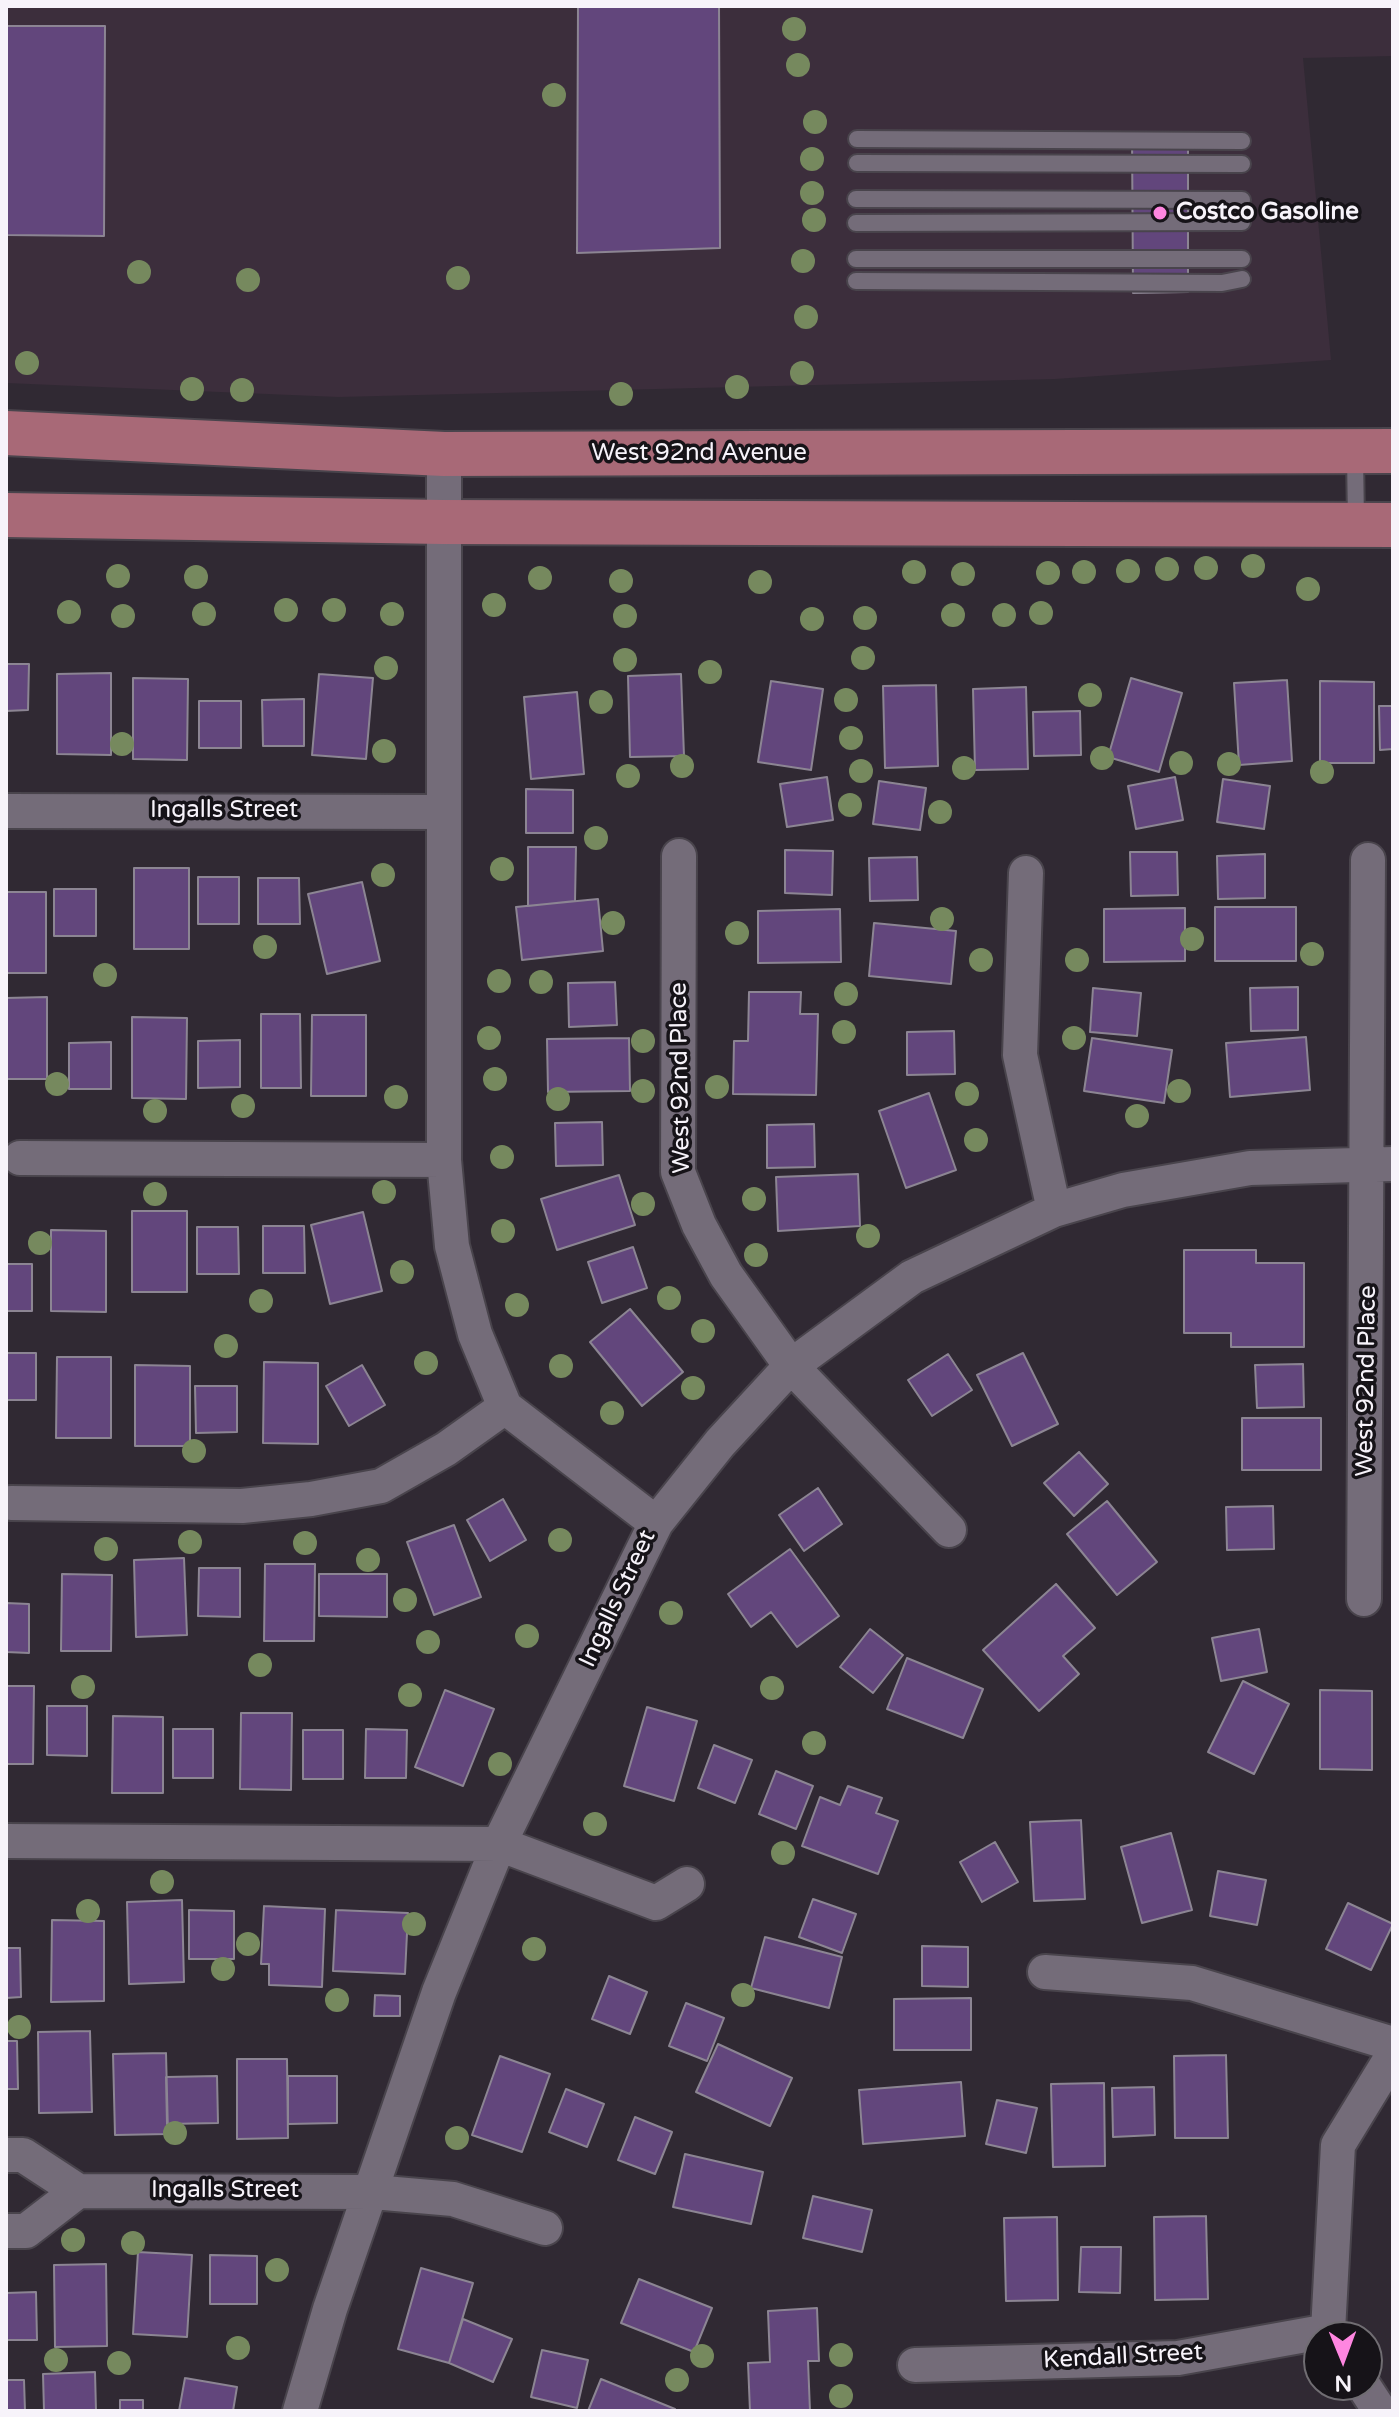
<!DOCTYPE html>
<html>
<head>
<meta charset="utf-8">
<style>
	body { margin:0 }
	#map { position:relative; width:1399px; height:2417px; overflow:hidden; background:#302933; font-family:"Varela Round",sans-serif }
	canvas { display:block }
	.frame { position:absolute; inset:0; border:8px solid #f7f3fa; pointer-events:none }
	.north { position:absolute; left:1303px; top:2321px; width:80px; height:80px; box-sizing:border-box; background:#161318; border:2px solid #706d72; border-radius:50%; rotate:179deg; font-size:22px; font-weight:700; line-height:32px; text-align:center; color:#f7f3fa }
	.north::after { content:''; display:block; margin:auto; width:28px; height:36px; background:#fe86e0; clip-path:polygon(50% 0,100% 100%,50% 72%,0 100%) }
</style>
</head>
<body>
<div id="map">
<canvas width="1399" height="2417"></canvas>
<div class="frame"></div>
<div class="north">N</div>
</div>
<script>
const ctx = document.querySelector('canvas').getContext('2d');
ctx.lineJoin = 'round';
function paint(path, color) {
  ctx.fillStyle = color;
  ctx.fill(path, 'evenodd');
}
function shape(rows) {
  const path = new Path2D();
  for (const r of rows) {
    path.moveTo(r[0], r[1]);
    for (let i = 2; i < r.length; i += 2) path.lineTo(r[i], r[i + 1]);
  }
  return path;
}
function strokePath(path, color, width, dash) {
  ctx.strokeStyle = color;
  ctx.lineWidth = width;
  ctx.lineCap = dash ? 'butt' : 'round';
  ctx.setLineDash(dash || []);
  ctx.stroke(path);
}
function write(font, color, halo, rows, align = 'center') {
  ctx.font = font + ' "Varela Round",sans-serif';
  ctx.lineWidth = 7;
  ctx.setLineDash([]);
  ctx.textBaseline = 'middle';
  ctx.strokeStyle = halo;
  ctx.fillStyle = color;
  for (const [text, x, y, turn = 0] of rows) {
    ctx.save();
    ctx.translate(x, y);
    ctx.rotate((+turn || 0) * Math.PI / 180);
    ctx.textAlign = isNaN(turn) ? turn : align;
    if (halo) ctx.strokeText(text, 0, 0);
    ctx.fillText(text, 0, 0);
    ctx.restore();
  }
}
paint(shape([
	[6,6,1393,6,1393,56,1303,58,1331,360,1055,379,339,397,6,383]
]), '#3c2e3c');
const building = shape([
	[578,6,719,6,720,248,577,253,578,6],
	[6,26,105,26,104,236,6,235,6,26],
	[1188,133,1188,292,1133,293,1132,134,1188,133],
	[6,664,29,664,28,710,6,711,6,664],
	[111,673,111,755,57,754,57,674,111,673],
	[319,674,373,678,366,759,312,755,319,674],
	[681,674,684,756,630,757,628,676,681,674],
	[133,678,188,679,187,760,133,759,133,678],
	[1131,678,1182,693,1159,772,1108,757,1131,678],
	[1287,680,1292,761,1239,765,1234,683,1287,680],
	[771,681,823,689,811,770,758,762,771,681],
	[1320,681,1374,682,1374,763,1320,763,1320,681],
	[936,685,938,766,885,768,883,686,936,685],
	[1026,687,1028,769,975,770,973,689,1026,687],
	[577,692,584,774,531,779,524,697,577,692],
	[304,699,304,746,263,746,262,700,304,699],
	[199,701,241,701,241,748,199,748,199,701],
	[1379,706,1393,706,1393,749,1380,750,1379,706],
	[1080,711,1081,755,1034,756,1033,712,1080,711],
	[827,777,833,820,787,827,780,784,827,777],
	[1175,777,1183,820,1136,829,1128,786,1175,777],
	[1223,779,1270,786,1264,829,1217,822,1223,779],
	[879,781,926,788,920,830,873,824,879,781],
	[526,789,573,790,573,833,526,833,526,789],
	[528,847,576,847,575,901,528,906,528,847],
	[785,850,833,851,832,895,785,893,785,850],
	[1130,852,1177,852,1178,895,1131,896,1130,852],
	[1265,854,1265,898,1218,899,1217,856,1265,854],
	[917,857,918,900,870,901,869,858,917,857],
	[134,868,189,868,189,949,134,949,134,868],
	[198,877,239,877,239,924,198,924,198,877],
	[258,878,299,878,300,924,258,924,258,878],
	[362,882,380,961,327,974,308,894,362,882],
	[54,889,96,889,96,936,54,936,54,889],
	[6,892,46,892,46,973,6,973,6,892],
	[598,899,603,951,522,960,516,907,598,899],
	[1215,907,1296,907,1296,961,1215,961,1215,907],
	[1185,908,1185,961,1104,962,1104,909,1185,908],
	[840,909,841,962,758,963,758,911,840,909],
	[874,923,956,931,951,984,869,976,874,923],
	[615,982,617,1025,569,1027,568,983,615,982],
	[1298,987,1298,1030,1251,1031,1250,988,1298,987],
	[1093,988,1141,993,1137,1036,1090,1032,1093,988],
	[749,992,801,992,800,1014,818,1014,816,1095,733,1094,734,1041,748,1041,749,992],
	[47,997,47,1079,6,1079,6,998,47,997],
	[261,1014,300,1014,301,1088,261,1088,261,1014],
	[312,1015,366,1015,366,1096,311,1096,312,1015],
	[132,1017,187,1018,186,1099,132,1098,132,1017],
	[954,1031,955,1074,907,1075,907,1032,954,1031],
	[1306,1037,1310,1090,1230,1097,1226,1043,1306,1037],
	[629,1038,630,1091,548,1092,547,1039,629,1038],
	[1092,1038,1172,1050,1164,1103,1084,1091,1092,1038],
	[240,1040,240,1087,198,1088,198,1041,240,1040],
	[111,1042,111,1089,69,1089,69,1043,111,1042],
	[929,1093,956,1170,906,1188,879,1111,929,1093],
	[602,1122,603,1165,556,1166,555,1123,602,1122],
	[814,1124,815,1167,767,1168,767,1125,814,1124],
	[858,1174,860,1226,778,1231,776,1177,858,1174],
	[619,1175,635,1225,557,1250,541,1199,619,1175],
	[132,1211,187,1211,187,1292,132,1292,132,1211],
	[363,1212,382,1291,330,1304,311,1225,363,1212],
	[263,1226,304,1226,305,1273,263,1273,263,1226],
	[197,1227,238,1227,239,1274,197,1274,197,1227],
	[51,1230,106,1231,106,1312,51,1311,51,1230],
	[633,1247,647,1288,602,1303,588,1262,633,1247],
	[1184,1250,1256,1250,1256,1263,1304,1263,1304,1347,1231,1347,1231,1333,1184,1333,1184,1250],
	[6,1264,32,1264,32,1311,6,1311,6,1264],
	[630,1309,683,1372,642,1406,590,1342,630,1309],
	[6,1353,36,1353,36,1400,6,1400,6,1353],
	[1023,1353,1058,1424,1012,1446,977,1375,1023,1353],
	[948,1354,972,1390,932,1416,908,1380,948,1354],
	[57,1357,111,1357,111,1438,56,1438,57,1357],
	[264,1362,318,1363,318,1444,263,1443,264,1362],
	[1303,1364,1304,1407,1257,1408,1255,1365,1303,1364],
	[135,1365,190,1366,190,1446,135,1446,135,1365],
	[362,1365,385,1405,349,1426,326,1386,362,1365],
	[195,1386,237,1386,237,1432,196,1433,195,1386],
	[1242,1418,1321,1418,1321,1470,1242,1470,1242,1418],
	[1079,1452,1108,1484,1074,1516,1044,1483,1079,1452],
	[818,1488,842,1524,804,1551,779,1515,818,1488],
	[503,1499,526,1540,490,1561,467,1520,503,1499],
	[1107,1501,1157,1562,1117,1595,1067,1534,1107,1501],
	[1273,1506,1274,1549,1227,1550,1226,1507,1273,1506],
	[454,1525,481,1597,434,1615,407,1542,454,1525],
	[790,1549,839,1616,797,1647,771,1612,751,1627,728,1594,790,1549],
	[184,1558,187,1635,136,1637,134,1560,184,1558],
	[265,1564,315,1564,314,1641,264,1641,265,1564],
	[199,1568,240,1568,240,1617,198,1616,199,1568],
	[62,1574,112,1575,111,1651,61,1651,62,1574],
	[319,1574,387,1574,387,1617,319,1616,319,1574],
	[1056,1584,1095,1628,1063,1656,1079,1674,1039,1711,983,1650,1056,1584],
	[6,1603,29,1604,29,1653,6,1652,6,1603],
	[870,1629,903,1655,873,1693,840,1667,870,1629],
	[1259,1629,1267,1672,1221,1681,1212,1638,1259,1629],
	[907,1658,983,1689,963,1738,887,1709,907,1658],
	[1243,1681,1289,1704,1254,1774,1208,1752,1243,1681],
	[6,1686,34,1686,33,1764,6,1764,6,1686],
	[445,1690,494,1709,463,1786,415,1767,445,1690],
	[1320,1690,1372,1691,1372,1770,1320,1769,1320,1690],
	[47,1706,87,1706,87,1756,47,1755,47,1706],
	[647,1707,697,1721,674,1801,624,1786,647,1707],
	[241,1713,292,1713,291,1790,240,1789,241,1713],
	[113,1716,163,1717,163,1793,112,1793,113,1716],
	[173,1729,213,1729,213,1778,173,1778,173,1729],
	[366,1729,407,1730,406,1778,365,1778,366,1729],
	[303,1730,343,1730,343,1779,303,1779,303,1730],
	[714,1745,752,1760,735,1803,698,1788,714,1745],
	[776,1771,813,1786,796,1829,759,1814,776,1771],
	[848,1786,882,1798,876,1813,898,1821,878,1874,802,1846,820,1797,840,1805,848,1786],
	[1081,1820,1085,1899,1034,1901,1030,1822,1081,1820],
	[1171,1833,1192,1910,1142,1923,1121,1847,1171,1833],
	[995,1842,1018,1882,982,1902,960,1862,995,1842],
	[1218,1871,1266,1880,1257,1925,1210,1916,1218,1871],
	[813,1899,856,1914,842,1953,799,1937,813,1899],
	[182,1900,184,1982,129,1984,127,1902,182,1900],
	[1348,1903,1393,1924,1371,1970,1326,1949,1348,1903],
	[264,1906,325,1909,322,1987,269,1985,269,1964,261,1964,264,1906],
	[189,1910,234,1911,234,1959,189,1959,189,1910],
	[336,1910,408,1913,405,1974,333,1971,336,1910],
	[52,1920,104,1921,104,2001,51,2002,52,1920],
	[765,1937,842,1957,829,2008,751,1988,765,1937],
	[922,1946,968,1947,968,1987,922,1986,922,1946],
	[6,1948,20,1948,21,1997,6,1998,6,1948],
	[609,1976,647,1992,630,2034,592,2019,609,1976],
	[375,1995,400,1996,400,2016,374,2016,375,1995],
	[971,1998,971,2050,894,2050,894,1999,971,1998],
	[686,2003,724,2018,707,2061,669,2046,686,2003],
	[90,2031,92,2112,39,2113,38,2032,90,2031],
	[6,2041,17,2041,18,2089,6,2089,6,2041],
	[718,2044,792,2078,770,2126,696,2092,718,2044],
	[166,2053,168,2134,115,2135,113,2054,166,2053],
	[1226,2055,1228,2138,1175,2138,1174,2056,1226,2055],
	[500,2056,550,2074,522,2152,472,2135,500,2056],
	[237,2059,287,2059,288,2138,237,2139,237,2059],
	[217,2076,218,2123,167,2124,166,2077,217,2076],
	[288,2076,337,2076,337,2123,288,2124,288,2076],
	[961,2082,965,2136,863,2144,859,2090,961,2082],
	[1104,2083,1105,2166,1053,2167,1051,2084,1104,2083],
	[1154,2087,1155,2135,1113,2137,1112,2088,1154,2087],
	[566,2089,604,2104,587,2147,549,2132,566,2089],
	[997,2100,1037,2108,1026,2153,986,2144,997,2100],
	[635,2117,672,2132,655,2174,618,2160,635,2117],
	[685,2154,763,2172,751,2224,673,2207,685,2154],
	[813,2196,872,2210,862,2252,803,2238,813,2196],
	[1206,2216,1208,2299,1155,2300,1154,2217,1206,2216],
	[1057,2217,1058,2300,1006,2301,1004,2218,1057,2217],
	[1081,2247,1121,2247,1120,2293,1079,2292,1081,2247],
	[138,2252,192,2255,187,2337,133,2334,138,2252],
	[210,2255,257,2256,257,2304,210,2304,210,2255],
	[106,2264,107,2346,55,2347,54,2265,106,2264],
	[421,2268,473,2283,449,2363,398,2349,421,2268],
	[639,2279,712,2308,694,2352,621,2323,639,2279],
	[36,2292,37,2340,6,2340,6,2293,36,2292],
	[817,2308,819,2361,808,2361,810,2411,750,2411,748,2363,770,2362,768,2311,817,2308],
	[463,2319,512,2339,493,2382,449,2363,463,2319],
	[542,2350,588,2360,577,2408,531,2397,542,2350],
	[95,2372,96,2411,44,2411,43,2374,95,2372],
	[185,2378,237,2387,233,2411,179,2411,185,2378],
	[601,2379,675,2409,675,2411,588,2411,601,2379],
	[6,2380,24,2380,25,2411,6,2411,6,2380],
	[120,2400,143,2400,143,2411,120,2411,120,2400]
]);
paint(building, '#62467c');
strokePath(building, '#8c8593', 2);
const lane = shape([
	[857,139,1242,141],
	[857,163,1242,164],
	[856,199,1242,200],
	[856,223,1242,222],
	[856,259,1242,259],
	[856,281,1222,283,1242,279],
	[1355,454,1356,523]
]);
const street = shape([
	[444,454,444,1160,452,1246,475,1334,505,1407,656,1523],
	[6,811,442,812],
	[679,856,678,1172,699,1225,726,1275,791,1366,949,1530],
	[1026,873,1020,1055,1054,1210],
	[20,1158,444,1160],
	[11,1503,242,1506,311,1499,381,1486,446,1449,505,1407],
	[1364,1599,1368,860],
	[6,1841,499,1844,656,1523,720,1443,791,1366,912,1277,1054,1210,1123,1190,1250,1168,1393,1164],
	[1045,1972,1192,1983,1393,2044],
	[6,2155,23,2155,78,2191,373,2192,453,2199,545,2228],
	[6,2231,26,2231,78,2191],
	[1332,2337,1328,2331,1338,2145,1393,2055],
	[915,2365,1178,2358,1328,2331],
	[1363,2385,1380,2411],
	[300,2411,330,2309,439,1992,499,1844,656,1903,687,1884]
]);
const primary = shape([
	[6,433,444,454,1393,451],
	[6,515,443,522,1393,525]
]);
strokePath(lane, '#49444c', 20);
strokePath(street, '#49444c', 38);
strokePath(primary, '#49444c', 48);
strokePath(lane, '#746c79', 16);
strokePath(street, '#746c79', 34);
strokePath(primary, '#a86977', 44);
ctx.fillStyle = '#76895e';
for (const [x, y] of [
	[794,29],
	[798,65],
	[554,95],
	[815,122],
	[812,159],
	[812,193],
	[814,220],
	[803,261],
	[139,272],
	[458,278],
	[248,280],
	[806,317],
	[27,363],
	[802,373],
	[737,387],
	[192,389],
	[242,390],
	[621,394],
	[1253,566],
	[1206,568],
	[1167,569],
	[1128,571],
	[914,572],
	[1084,572],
	[1048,573],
	[963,574],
	[118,576],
	[196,577],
	[540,578],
	[621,581],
	[760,582],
	[1308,589],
	[494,605],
	[286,610],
	[334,610],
	[69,612],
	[1041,613],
	[204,614],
	[392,614],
	[953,615],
	[1004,615],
	[123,616],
	[625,616],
	[865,618],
	[812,619],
	[863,658],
	[625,660],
	[386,668],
	[710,672],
	[1090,695],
	[846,700],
	[601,702],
	[851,738],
	[122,744],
	[384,751],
	[1102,758],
	[1181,763],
	[1229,764],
	[682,766],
	[964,768],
	[861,771],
	[1322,772],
	[628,776],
	[850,805],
	[940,812],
	[596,838],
	[502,869],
	[383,875],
	[942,919],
	[613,923],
	[737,933],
	[1192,939],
	[265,947],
	[1312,954],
	[981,960],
	[1077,960],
	[105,975],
	[499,981],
	[541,982],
	[846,994],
	[844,1032],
	[489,1038],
	[1074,1038],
	[643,1041],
	[495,1079],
	[57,1084],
	[717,1087],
	[643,1091],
	[1179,1091],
	[967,1094],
	[396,1097],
	[558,1099],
	[243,1106],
	[155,1111],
	[1137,1116],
	[976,1140],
	[502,1157],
	[384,1192],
	[155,1194],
	[754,1199],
	[643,1204],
	[503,1231],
	[868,1236],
	[40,1243],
	[756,1255],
	[402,1272],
	[669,1298],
	[261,1301],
	[517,1305],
	[703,1331],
	[226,1346],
	[426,1363],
	[561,1366],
	[693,1388],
	[612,1413],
	[194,1451],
	[560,1540],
	[190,1542],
	[305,1543],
	[106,1549],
	[368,1560],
	[405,1600],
	[671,1613],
	[527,1636],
	[428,1642],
	[260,1665],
	[83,1687],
	[772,1688],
	[410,1695],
	[814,1743],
	[500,1764],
	[595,1824],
	[783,1853],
	[162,1882],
	[88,1911],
	[414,1924],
	[248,1944],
	[534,1949],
	[223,1969],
	[743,1995],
	[337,2000],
	[19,2027],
	[175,2133],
	[457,2138],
	[73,2240],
	[133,2243],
	[277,2270],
	[238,2348],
	[841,2355],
	[702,2356],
	[56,2360],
	[119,2363],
	[677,2380],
	[841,2396]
]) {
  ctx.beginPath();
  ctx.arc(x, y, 12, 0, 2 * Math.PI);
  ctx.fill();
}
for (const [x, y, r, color] of [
	[1160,213,8,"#fe86e0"]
]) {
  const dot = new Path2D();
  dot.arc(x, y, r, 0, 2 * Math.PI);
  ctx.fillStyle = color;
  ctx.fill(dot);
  strokePath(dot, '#161318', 3);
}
write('bold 24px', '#f7f3fa', '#161318', [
	["Costco Gasoline",1176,213]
], 'left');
write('24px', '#f7f3fa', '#161318', [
	["West 92nd Avenue",699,454],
	["Ingalls Street",224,811],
	["West 92nd Place",681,1078,-91],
	["West 92nd Place",1367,1381,-89],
	["Ingalls Street",618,1599,-65],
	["Ingalls Street",225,2191],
	["Kendall Street",1123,2357,-3]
]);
</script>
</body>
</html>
